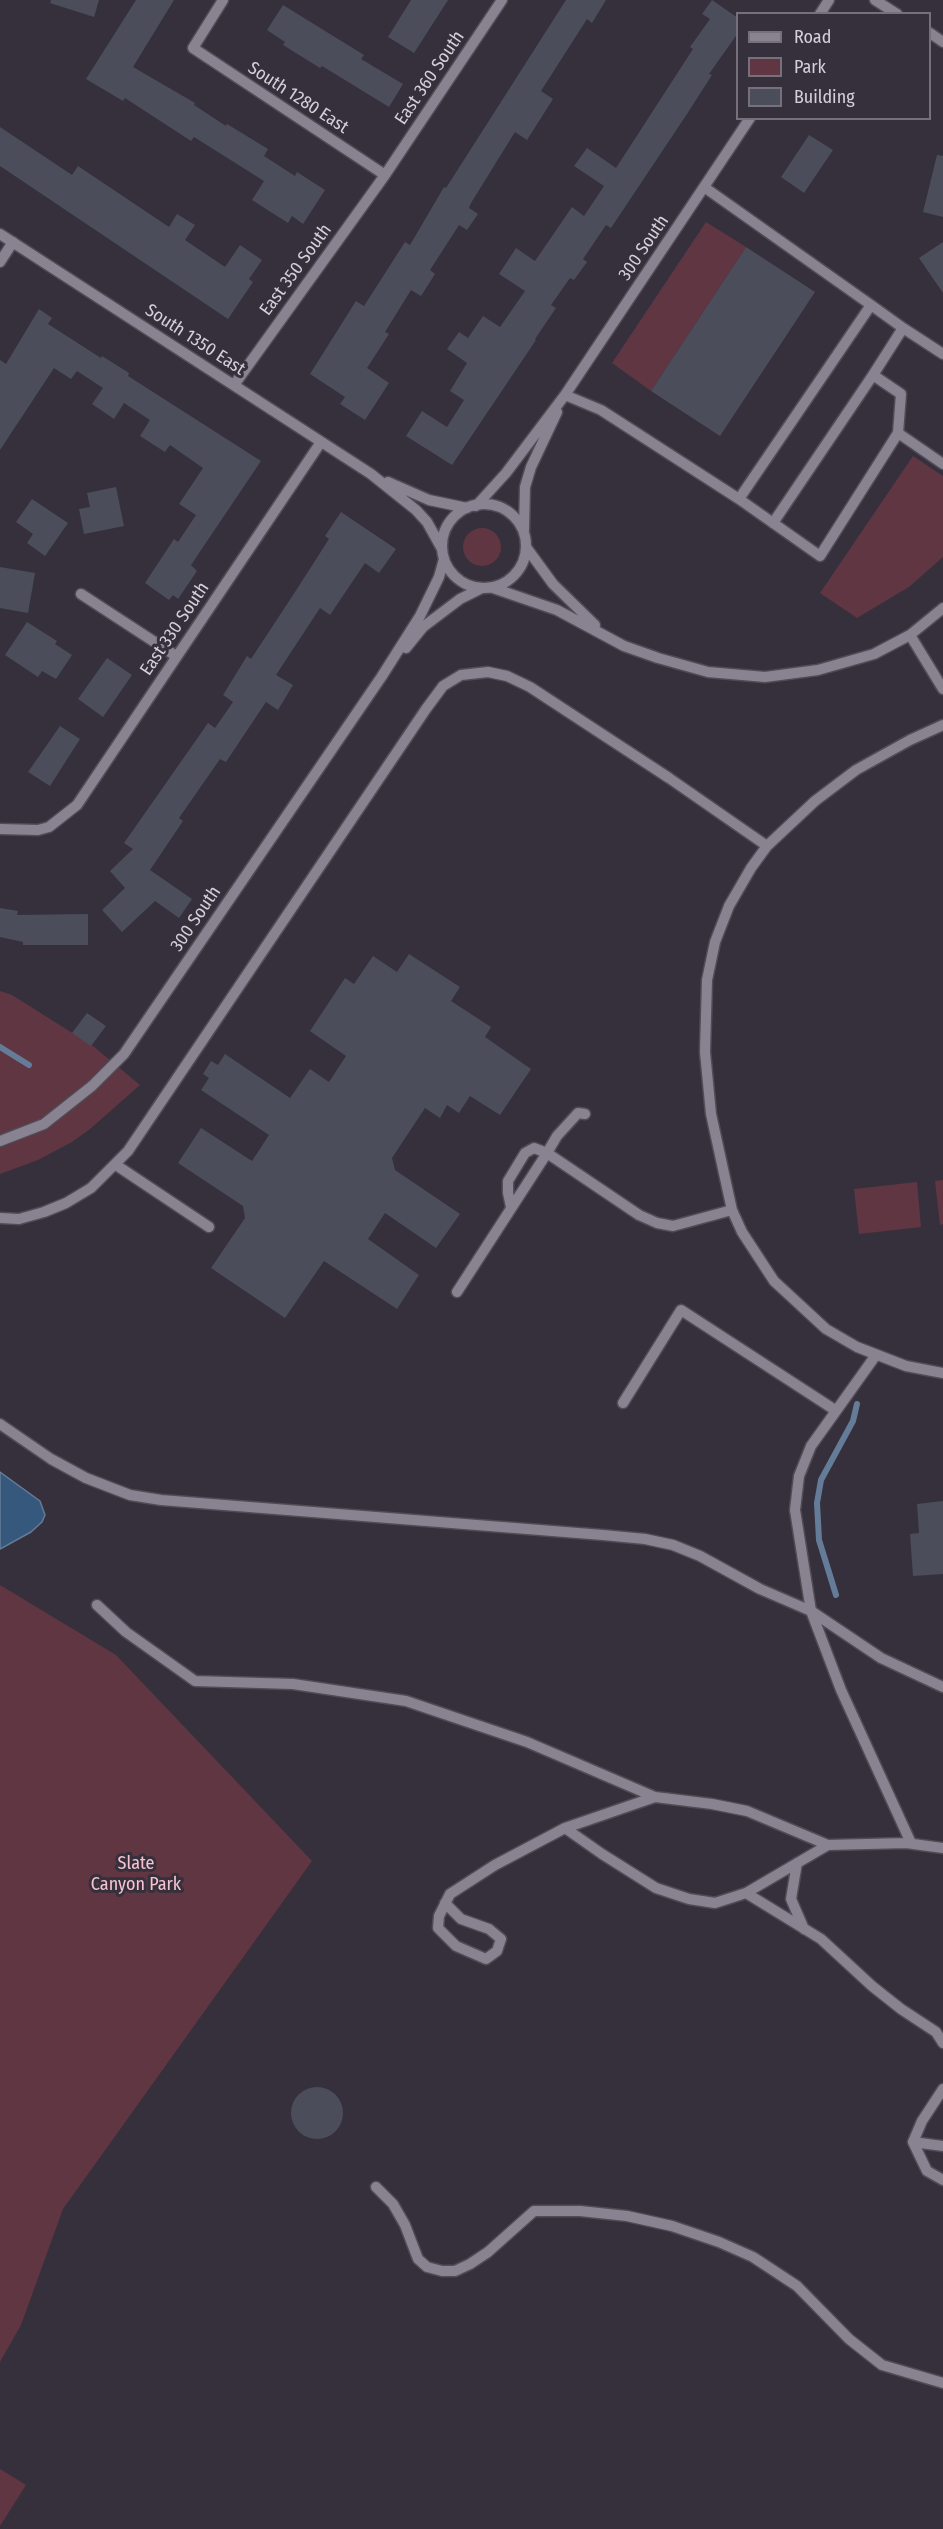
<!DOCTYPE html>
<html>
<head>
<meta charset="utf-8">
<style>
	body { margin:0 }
	#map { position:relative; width:943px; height:2529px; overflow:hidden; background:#36303c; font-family:"Fira Sans Condensed",sans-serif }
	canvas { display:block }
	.legend { position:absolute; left:736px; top:12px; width:195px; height:108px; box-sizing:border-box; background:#36303c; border:2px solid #75707a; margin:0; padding:8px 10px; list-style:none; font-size:18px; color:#d4d0d8 }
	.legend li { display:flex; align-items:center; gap:12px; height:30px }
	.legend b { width:30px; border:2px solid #75707a }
</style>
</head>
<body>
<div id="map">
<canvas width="943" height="2529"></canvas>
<ul class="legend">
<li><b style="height:8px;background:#898391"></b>Road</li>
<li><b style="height:16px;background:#5f3642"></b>Park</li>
<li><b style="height:16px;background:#4b4d5b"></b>Building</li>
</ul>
</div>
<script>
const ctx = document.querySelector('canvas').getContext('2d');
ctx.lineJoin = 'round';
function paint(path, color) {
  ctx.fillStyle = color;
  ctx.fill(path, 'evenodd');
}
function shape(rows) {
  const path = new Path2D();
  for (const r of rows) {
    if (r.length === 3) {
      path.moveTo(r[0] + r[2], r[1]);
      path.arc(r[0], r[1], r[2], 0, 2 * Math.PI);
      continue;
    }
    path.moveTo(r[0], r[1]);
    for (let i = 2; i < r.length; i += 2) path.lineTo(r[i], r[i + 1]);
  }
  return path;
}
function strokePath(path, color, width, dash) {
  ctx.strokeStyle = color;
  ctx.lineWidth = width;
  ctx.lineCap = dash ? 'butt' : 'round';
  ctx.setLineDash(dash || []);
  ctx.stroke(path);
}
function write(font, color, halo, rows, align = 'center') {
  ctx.font = font + ' "Fira Sans Condensed",sans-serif';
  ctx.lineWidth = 6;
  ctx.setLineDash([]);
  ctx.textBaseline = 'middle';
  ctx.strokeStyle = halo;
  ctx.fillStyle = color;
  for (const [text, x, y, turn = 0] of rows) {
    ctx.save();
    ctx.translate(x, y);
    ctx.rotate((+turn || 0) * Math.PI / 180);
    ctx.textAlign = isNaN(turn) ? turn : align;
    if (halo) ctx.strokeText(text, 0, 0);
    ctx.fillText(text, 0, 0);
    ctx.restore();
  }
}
paint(shape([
	[706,222,746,247,651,391,612,363],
	[913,456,943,476,943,557,909,587,857,618,820,593],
	[482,547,19],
	[0,991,12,995,93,1046,140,1085,90,1129,72,1142,38,1160,0,1174],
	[943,1180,943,1224,940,1225,935,1181],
	[917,1182,921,1227,859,1234,854,1189],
	[0,1585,116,1655,312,1861,63,2209,21,2325,0,2362],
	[0,2469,26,2485,0,2526]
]), '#5f3642');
const water = shape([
	[0,1472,40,1501,45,1515,42,1522,31,1532,0,1549,0,1472]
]);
paint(water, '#36587d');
strokePath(water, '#657c98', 1.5);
strokePath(shape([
	[0,1047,29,1065],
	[836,1595,819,1540,817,1503,821,1480,853,1421,857,1404]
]), '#657c98', 6);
paint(shape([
	[51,0,99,0,94,17,50,3],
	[136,0,174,0,133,67,195,103,194,105,226,126,227,124,268,149,264,156,295,176,297,172,325,190,303,224,292,216,288,223,252,200,264,181,194,137,191,141,125,98,123,101,86,79],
	[411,0,448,0,414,53,388,37],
	[566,0,606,0,592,23,587,19,541,91,553,99,527,140,515,132,471,203,469,208,478,214,467,230,459,225,430,270,435,274,421,296,411,290,385,332,389,334,367,368,389,383,365,420,340,404,345,397,310,374,356,301,364,306,405,242,410,245,444,187,446,188],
	[712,0,738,18,738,33,709,74,712,75,687,114,611,228,606,225,583,259,587,262,574,280,570,278,551,305,556,308,535,339,536,340,452,465,406,436,422,411,447,427,464,400,450,391,467,363,447,349,459,332,468,338,483,316,500,327,525,291,499,274,516,248,535,261,572,207,584,216,604,186,574,166,587,148,616,168,693,49,690,47,710,19,702,14],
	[283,5,364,55,361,59,403,84,389,107,322,66,320,68,283,45,285,42,267,30],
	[0,127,72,175,78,166,169,227,177,214,195,225,185,240,225,267,240,245,262,260,249,279,253,282,228,319,0,166],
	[809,135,833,150,804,193,781,177],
	[937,155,943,156,943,217,923,212],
	[943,242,943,293,919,258],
	[746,247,815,292,720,436,651,391],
	[39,309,52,318,48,324,101,358,102,356,129,373,128,376,261,461,191,565,197,571,178,599,173,595,169,600,145,583,174,539,178,542,196,515,179,504,203,468,170,445,165,452,140,436,150,420,124,403,114,419,92,404,103,388,77,371,71,379,54,368,0,450,0,360,6,364],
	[116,487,124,526,84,534,79,509,90,507,87,493],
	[32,499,68,523,45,556,27,543,33,534,16,522],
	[341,512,396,549,379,573,365,563,330,615,320,608,276,675,293,685,278,710,266,702,226,762,220,759,179,818,183,821,150,870,192,899,179,918,155,901,122,932,102,910,125,888,110,871,133,849,124,843,208,723,215,728,233,702,223,695,247,656,251,659,295,592,329,539,325,536],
	[0,567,35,573,28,613,0,608],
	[27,622,57,641,55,644,72,655,56,679,42,671,38,677,5,655],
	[107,658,132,675,103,717,78,699],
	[60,726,80,739,50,786,28,772],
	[0,908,18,911,17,915,88,914,88,945,23,945,23,942,0,937],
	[409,954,460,987,451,1001,491,1027,485,1037,531,1069,500,1115,470,1096,459,1113,447,1105,440,1118,425,1108,392,1158,395,1170,460,1214,436,1248,385,1213,368,1239,419,1275,397,1309,324,1261,285,1318,211,1268,245,1218,243,1206,178,1163,201,1128,252,1161,269,1135,201,1090,209,1078,203,1074,211,1061,218,1065,225,1054,290,1098,310,1069,329,1082,346,1056,310,1031,345,978,354,984,373,956,397,972],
	[87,1013,106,1026,91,1046,72,1033],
	[943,1501,943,1574,913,1576,910,1534,919,1533,917,1504],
	[317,2113,26]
]), '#4b4d5b');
const minor = shape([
	[223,0,193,48,385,175],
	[875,0,897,14],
	[820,14,829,0],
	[930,33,943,42],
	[0,234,371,474,416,510,427,522,442,549],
	[0,262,13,242],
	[903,328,943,354],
	[234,385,385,175,502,0],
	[565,395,601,410,739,499,871,305,704,187],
	[898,433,943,464],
	[388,482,429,500,467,508],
	[739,499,820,556,898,433,901,394,873,375,903,328,871,305],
	[484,546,42],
	[476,506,506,473,565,395,750,118],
	[773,523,873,375],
	[524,530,525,487,531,467,557,412],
	[526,547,553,584,595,625],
	[493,588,557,610,624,646,658,658,708,672,765,677,818,670,874,654,910,635,943,608],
	[81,594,176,656],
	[910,635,943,689],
	[406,648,423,627,460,599,480,589],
	[943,725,910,740,856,770,815,801,767,846,751,868,729,906,715,942,707,980,705,1052,711,1114,732,1210,742,1232,774,1281,826,1329,857,1347,906,1366,943,1373],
	[0,829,38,830,49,827,77,805,321,442],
	[0,1141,44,1124,92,1086,124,1054,382,676,420,616,439,577,444,559],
	[116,1165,209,1227],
	[511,1207,508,1193,508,1181,525,1153,534,1148,547,1153,557,1136,578,1113,585,1114],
	[0,1218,19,1219,44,1212,66,1203,91,1188,128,1151,426,709,443,686,461,675,488,672,507,676,530,687,669,778,767,846],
	[457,1292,547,1153,639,1215,657,1223,673,1226,732,1210],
	[876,1355,811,1446,799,1476,795,1510,811,1611,841,1690,911,1843],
	[623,1403,681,1310,835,1410],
	[0,1424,51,1459,86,1478,130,1495,161,1500,603,1535,645,1539,673,1545,700,1556,760,1589,811,1611,881,1658,943,1687],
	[97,1605,126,1632,195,1681,293,1684,406,1701,527,1742,655,1797,712,1804,747,1811,828,1845,906,1843,943,1848],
	[565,1828,602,1854,656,1888,689,1899,715,1903,746,1893,828,1845],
	[797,1863,791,1899,804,1929],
	[746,1893,821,1939,872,1986,901,2009,936,2032,943,2043],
	[445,1903,461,1919,489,1929,501,1939,497,1951,486,1959,456,1946,438,1928,439,1916,450,1894,495,1865,565,1828,655,1797],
	[943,2089,922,2121,913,2142,927,2171,943,2180],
	[913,2142,943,2146],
	[376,2187,393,2204,405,2225,418,2259,427,2267,442,2271,455,2271,470,2264,488,2252,534,2211,580,2211,627,2216,672,2226,719,2242,753,2257,797,2286,849,2339,882,2365,943,2383]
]);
strokePath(minor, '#504c56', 13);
strokePath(minor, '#898391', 10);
write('18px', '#d4d0d8', '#36303c', [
	["East 360 South",430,78,-56],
	["South 1280 East",298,98,33],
	["300 South",644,248,-56],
	["East 350 South",296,270,-54],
	["South 1350 East",195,340,33],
	["East 330 South",175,629,-56],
	["300 South",196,919,-56]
]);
write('18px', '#f7c3d1', '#36303c', [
	["Slate",136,1864],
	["Canyon Park",136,1885]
]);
</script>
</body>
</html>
